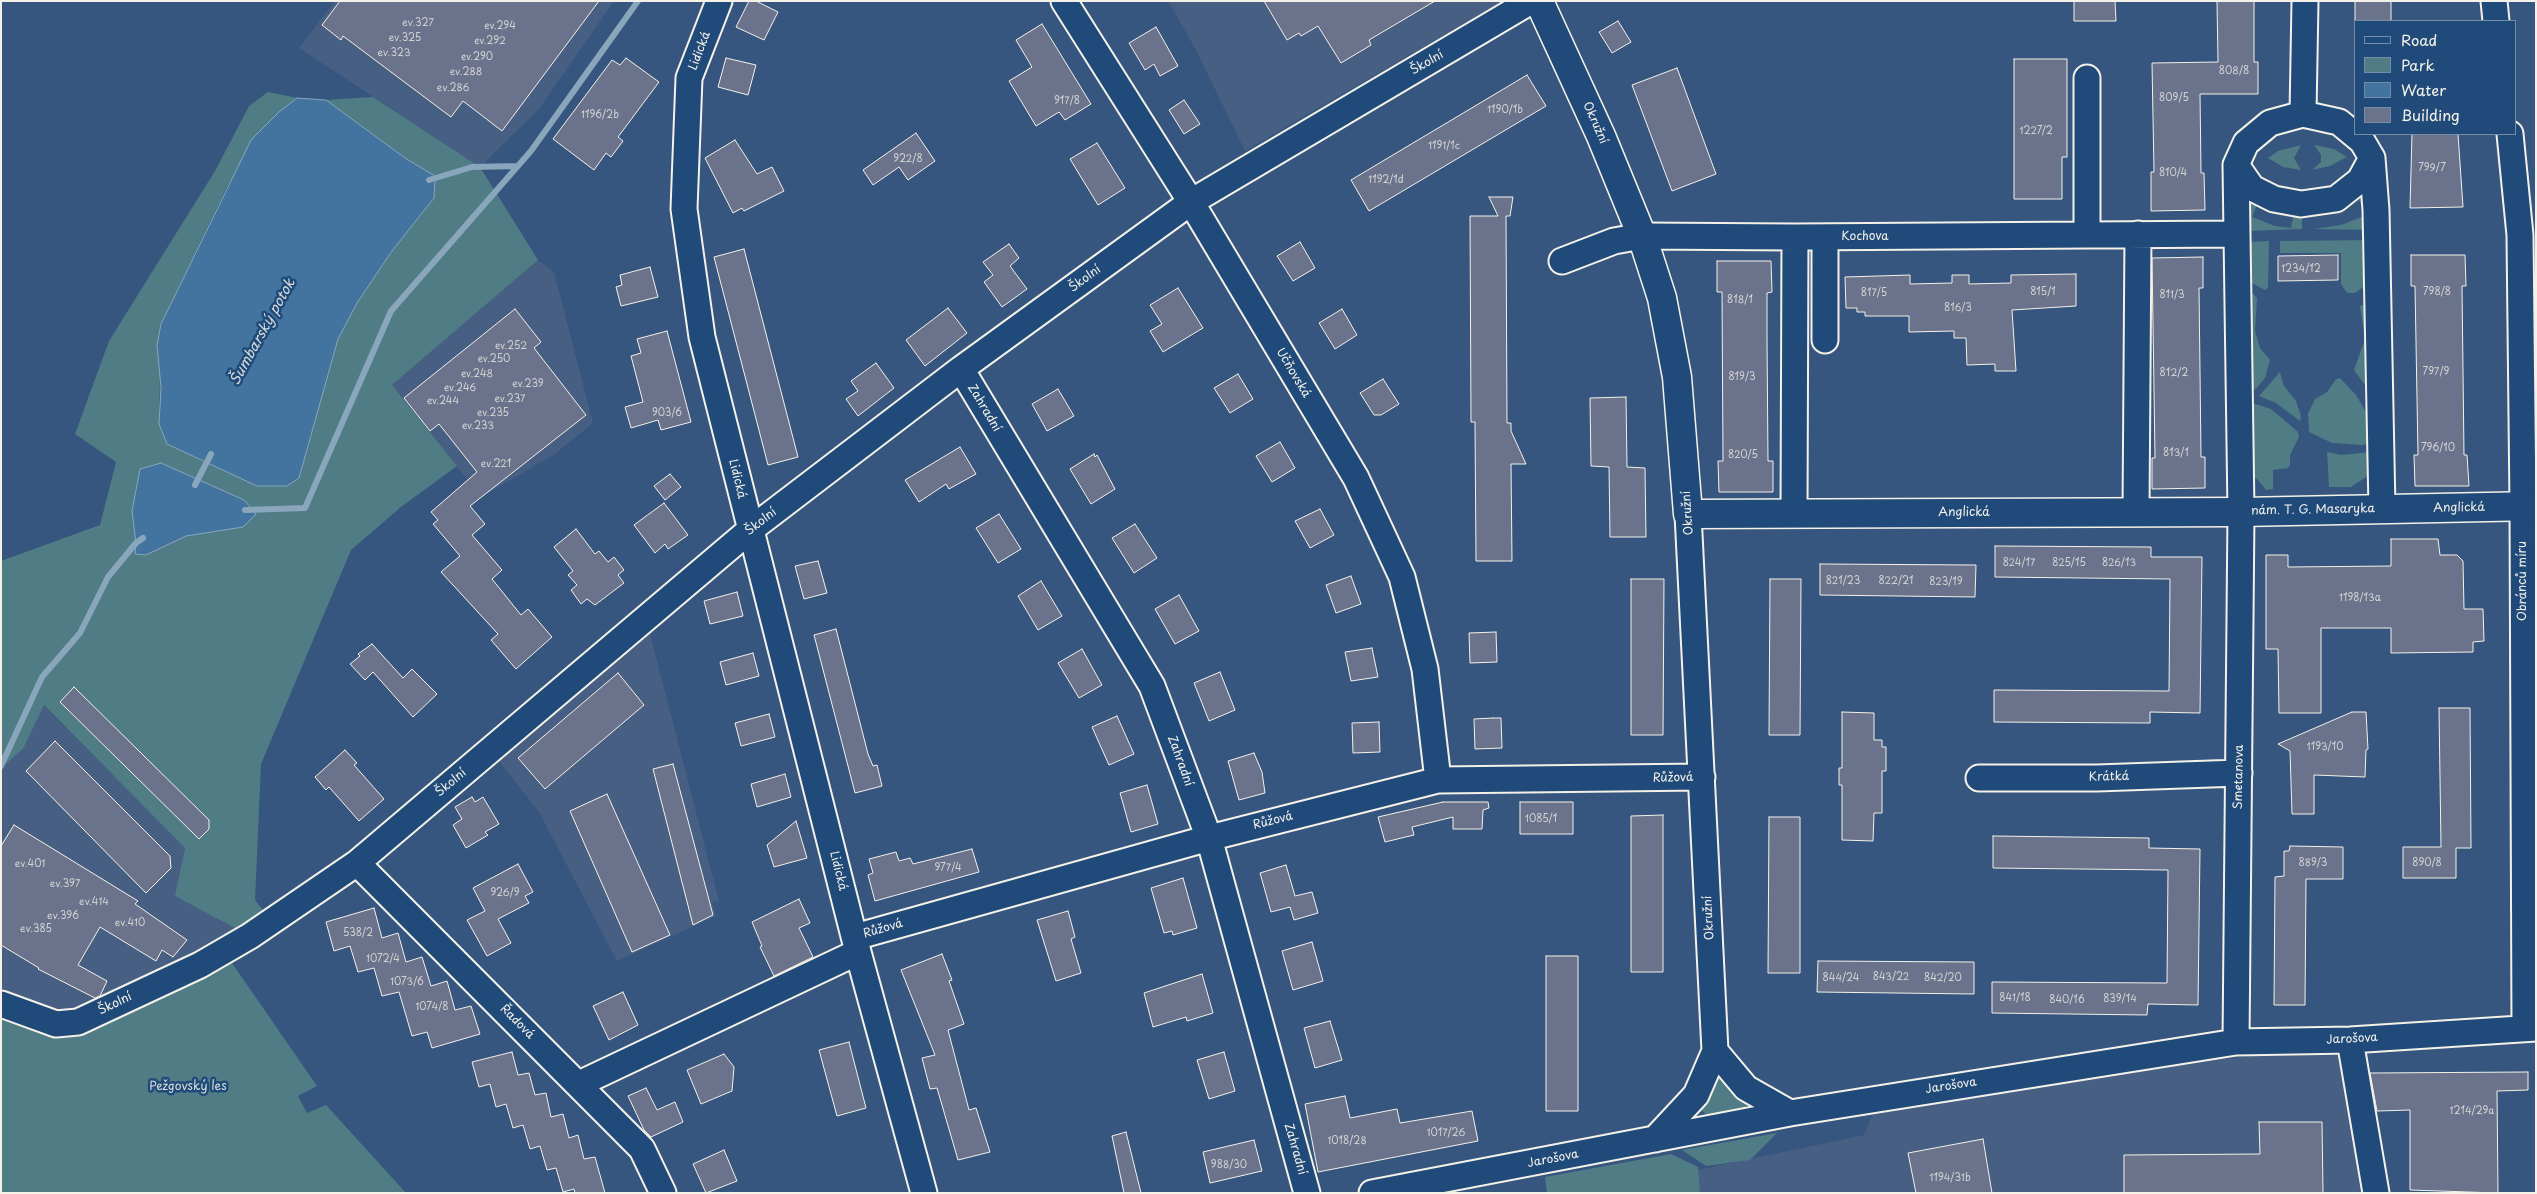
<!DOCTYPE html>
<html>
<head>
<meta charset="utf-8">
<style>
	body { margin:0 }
	#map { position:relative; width:2537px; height:1194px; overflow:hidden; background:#36567f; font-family:"Playpen Sans",sans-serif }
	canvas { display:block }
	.frame { position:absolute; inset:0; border:2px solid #f4f1e8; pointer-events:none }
	.legend { position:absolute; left:2354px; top:20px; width:162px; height:115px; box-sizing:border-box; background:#1f4a7a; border:1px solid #748da6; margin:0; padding:6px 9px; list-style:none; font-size:15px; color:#f4f1e8 }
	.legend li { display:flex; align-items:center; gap:10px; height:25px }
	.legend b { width:25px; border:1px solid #748da6 }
</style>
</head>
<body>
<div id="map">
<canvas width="2537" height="1194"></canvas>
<div class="frame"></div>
<ul class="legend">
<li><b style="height:6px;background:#1f4a7a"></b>Road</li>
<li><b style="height:14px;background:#4f7c85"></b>Park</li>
<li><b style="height:14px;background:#43749f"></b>Water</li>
<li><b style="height:14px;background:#6b738c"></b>Building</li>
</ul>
</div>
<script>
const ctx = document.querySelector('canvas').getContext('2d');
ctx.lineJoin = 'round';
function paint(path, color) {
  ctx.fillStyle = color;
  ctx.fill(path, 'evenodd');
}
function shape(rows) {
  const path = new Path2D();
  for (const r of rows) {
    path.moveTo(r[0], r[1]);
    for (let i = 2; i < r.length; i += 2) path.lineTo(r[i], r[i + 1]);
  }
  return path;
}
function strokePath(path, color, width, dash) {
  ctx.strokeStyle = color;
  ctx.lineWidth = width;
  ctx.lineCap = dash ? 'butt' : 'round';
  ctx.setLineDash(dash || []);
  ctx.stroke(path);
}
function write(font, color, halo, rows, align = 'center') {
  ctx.font = font + ' "Playpen Sans",sans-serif';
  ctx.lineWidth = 5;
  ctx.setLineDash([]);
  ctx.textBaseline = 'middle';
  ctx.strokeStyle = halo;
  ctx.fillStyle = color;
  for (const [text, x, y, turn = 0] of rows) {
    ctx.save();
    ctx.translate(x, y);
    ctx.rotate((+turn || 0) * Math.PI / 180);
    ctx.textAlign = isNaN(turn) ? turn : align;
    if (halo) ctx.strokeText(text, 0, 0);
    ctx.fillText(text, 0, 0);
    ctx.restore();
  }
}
paint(shape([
	[335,1,614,1,539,109,480,167,299,48],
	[1168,1,1502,1,1245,151,1196,50],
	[538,260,554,272,593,423,555,454,481,497,392,385],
	[648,626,719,901,712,902,716,916,617,961,539,812,495,756],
	[43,705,186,848,250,936,78,1022,1,998,1,768,23,749],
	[2351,1050,2376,1193,1567,1193,1698,1170,1864,1135,1872,1115,2088,1077,2257,1055]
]), '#465f83');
paint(shape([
	[268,92,297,98,279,112,227,187,161,324,159,424,167,444,257,486,299,478,338,339,357,303,392,251,434,198,435,176,405,158,326,100,373,97,480,167,538,260,392,385,457,466,401,507,351,550,261,764,255,900,272,921,250,936,175,896,185,848,44,705,23,749,1,768,1,561,100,525,116,462,75,434,109,341,215,171,249,106],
	[2301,145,2294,158,2301,170,2283,167,2268,158,2278,151],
	[2314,145,2334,149,2347,157,2330,166,2312,170,2321,162,2321,155],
	[2363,198,2372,230,2314,229,2341,225,2367,215,2359,200],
	[2252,200,2258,202,2252,217,2275,226,2291,228,2294,212,2302,210,2302,229,2248,231],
	[2373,240,2373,280,2355,293,2347,293,2341,284,2341,253,2280,253,2280,241],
	[2269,241,2268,288,2265,290,2246,280,2246,242],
	[2245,292,2252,293,2257,298,2255,331,2260,348,2270,360,2265,378,2257,388,2247,393],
	[2370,302,2367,388,2354,370,2365,339,2360,306],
	[2280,372,2284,386,2296,401,2301,416,2300,421,2276,403,2259,396],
	[2340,378,2356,395,2376,429,2375,443,2362,445,2332,443,2309,432,2308,414,2315,399,2327,392,2336,379],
	[2249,402,2271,409,2298,432,2299,437,2290,455,2290,465,2288,468,2273,470,2273,489,2266,490,2258,480,2248,473],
	[2327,452,2341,455,2371,452,2375,471,2351,487,2329,487],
	[232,963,317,1086,298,1096,307,1113,326,1105,406,1193,1,1193,1,1017,52,1038,173,976],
	[1726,1076,1748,1100,1747,1105,1745,1110,1712,1119,1702,1111,1702,1102,1717,1078],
	[1777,1133,1750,1160,1706,1166,1682,1150],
	[1671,1154,1698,1167,1700,1193,1547,1193,1545,1177]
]), '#4f7c85');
const water = shape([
	[297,98,326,100,405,158,435,176,434,198,392,251,357,303,338,339,299,478,287,486,257,486,167,444,159,424,161,388,157,345,161,324,251,140,279,112,297,98],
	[161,463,244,500,256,514,243,527,186,536,146,555,135,554,136,543,132,511,140,469,161,463]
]);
paint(water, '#43749f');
strokePath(water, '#8aa6bc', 1);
strokePath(shape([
	[429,180,472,167,517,166],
	[195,485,211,454],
	[245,510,305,508,391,311,531,151,638,1],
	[1,766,42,677,80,633,108,577,136,543,143,538]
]), '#8aa6bc', 6);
const building = shape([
	[340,1,599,1,502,131,463,101,451,117,343,36,341,40,322,25,340,1],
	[749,1,756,1,778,12,764,40,736,27,749,1],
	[1264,1,1435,1,1369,40,1371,45,1341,63,1318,26,1301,36,1299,33,1287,40,1264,1],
	[2074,1,2115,1,2116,21,2074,21,2074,1],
	[2217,1,2254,1,2254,62,2258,62,2258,94,2200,94,2201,173,2204,173,2205,210,2151,211,2151,172,2154,172,2152,63,2218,62,2217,1],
	[2355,1,2391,1,2391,21,2355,21,2355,1],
	[1618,21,1631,42,1612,53,1599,32,1618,21],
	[1042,24,1091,104,1065,120,1059,112,1036,126,1009,81,1032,67,1016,40,1042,24],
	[1156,27,1178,66,1160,76,1154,64,1145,70,1129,43,1156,27],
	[626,58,659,82,618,137,623,141,611,157,606,153,594,170,553,139,612,60,620,65,626,58],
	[726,58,756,65,748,95,718,87,726,58],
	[2014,59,2067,59,2067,157,2062,157,2062,199,2014,199,2014,59],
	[1677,68,1716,174,1672,191,1632,85,1677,68],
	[1527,75,1546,106,1369,211,1351,180,1527,75],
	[1184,100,1200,124,1184,134,1169,110,1184,100],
	[916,133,935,161,908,180,899,167,873,185,863,170,916,133],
	[2412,134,2458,134,2463,207,2410,208,2412,134],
	[735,140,757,174,772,167,784,191,744,211,742,208,733,213,705,158,735,140],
	[1097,143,1125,188,1098,205,1070,159,1097,143],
	[1489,197,1513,197,1510,216,1506,216,1507,423,1511,423,1511,431,1526,464,1511,464,1512,561,1476,561,1475,422,1471,422,1470,216,1498,216,1489,197],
	[1300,242,1315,268,1293,281,1277,256,1300,242],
	[1009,244,1019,258,1010,266,1027,289,1002,307,984,282,993,275,983,262,1009,244],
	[744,249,798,457,768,465,714,257,744,249],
	[2338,255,2338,280,2278,281,2278,256,2338,255],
	[2411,255,2465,255,2466,286,2462,286,2464,455,2467,455,2469,486,2415,486,2414,455,2418,455,2415,286,2411,286,2411,255],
	[2203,257,2203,288,2199,288,2201,457,2205,457,2205,488,2152,489,2152,458,2155,458,2152,258,2203,257],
	[1717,261,1771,261,1772,292,1767,293,1767,337,1768,461,1773,461,1773,492,1719,492,1718,461,1723,461,1722,292,1717,292,1717,261],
	[650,267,658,297,621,306,616,287,622,285,620,275,650,267],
	[2076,274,2076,306,2012,310,2016,371,1995,371,1995,364,1967,365,1966,338,1954,338,1954,331,1909,332,1909,316,1865,316,1865,312,1857,312,1857,308,1846,308,1845,277,1910,275,1910,284,1952,283,1952,275,1969,275,1969,284,2011,283,2011,275,2076,274],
	[1178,288,1203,328,1163,352,1150,331,1162,324,1150,305,1178,288],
	[948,308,967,333,925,366,906,340,948,308],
	[515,309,541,342,534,348,586,415,470,506,485,524,472,535,502,570,492,579,521,615,528,609,552,637,516,669,491,640,498,634,441,572,460,556,433,524,438,520,431,512,477,472,439,424,430,431,404,398,515,309],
	[1342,309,1357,335,1335,349,1319,323,1342,309],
	[667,331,691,422,661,430,658,420,631,428,625,407,643,402,631,356,641,353,637,339,667,331],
	[876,363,894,388,858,416,846,399,858,391,851,381,876,363],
	[1238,374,1253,399,1230,413,1214,388,1238,374],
	[1383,379,1399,404,1381,415,1374,415,1360,393,1383,379],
	[1058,389,1074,416,1047,431,1032,404,1058,389],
	[1626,397,1627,467,1645,468,1646,537,1610,537,1609,467,1591,466,1590,398,1626,397],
	[1280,442,1295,468,1272,482,1256,456,1280,442],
	[960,447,976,474,949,489,946,484,919,502,905,480,960,447],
	[1094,454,1095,457,1097,455,1115,489,1091,504,1070,469,1094,454],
	[670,474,681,487,665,500,654,486,670,474],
	[664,503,688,535,668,549,665,544,655,553,634,525,664,503],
	[1320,509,1334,535,1310,548,1295,521,1320,509],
	[999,514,1021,549,998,563,976,528,999,514],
	[1135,524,1157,558,1134,573,1112,538,1135,524],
	[576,529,595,554,599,551,608,562,614,557,624,570,618,575,624,583,595,605,587,599,581,604,571,590,577,585,568,575,573,571,554,547,576,529],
	[2391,539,2438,539,2440,555,2457,555,2463,561,2464,609,2483,609,2484,641,2473,642,2473,652,2391,653,2391,628,2321,628,2321,713,2279,713,2278,649,2266,649,2266,555,2288,555,2288,567,2391,566,2391,539],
	[1995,546,2151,547,2151,557,2202,557,2200,713,2150,712,2150,723,1994,722,1994,690,2169,691,2170,579,1995,577,1995,546],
	[818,561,827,593,804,599,795,566,818,561],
	[1820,564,1976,565,1975,597,1820,595,1820,564],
	[1351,576,1361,604,1336,613,1326,585,1351,576],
	[1631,579,1664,579,1663,735,1631,735,1631,579],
	[1770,579,1801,579,1800,735,1769,735,1770,579],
	[1041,581,1062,616,1038,630,1018,596,1041,581],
	[737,592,743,616,710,624,704,601,737,592],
	[1179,595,1199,631,1175,644,1155,609,1179,595],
	[836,629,868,754,873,766,877,765,882,786,855,793,814,635,836,629],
	[1496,632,1497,662,1470,663,1469,633,1496,632],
	[372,644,403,678,412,669,437,694,413,717,373,672,365,680,350,664,360,656,358,654,372,644],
	[1372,648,1378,677,1351,681,1345,652,1372,648],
	[1082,649,1102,685,1079,698,1058,663,1082,649],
	[753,653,759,676,726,685,720,662,753,653],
	[1220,672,1235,710,1209,721,1194,683,1220,672],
	[618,673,644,705,545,789,518,758,618,673],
	[74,687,209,820,209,829,199,839,60,702,74,687],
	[2439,708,2470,708,2471,848,2456,848,2456,878,2403,878,2403,847,2441,847,2439,708],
	[1842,712,1874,713,1874,740,1882,740,1882,747,1886,747,1886,771,1882,771,1882,813,1874,813,1873,841,1842,840,1842,785,1839,785,1839,768,1842,768,1842,712],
	[2352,712,2366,712,2368,749,2366,750,2365,777,2314,775,2314,814,2292,814,2290,751,2278,744,2352,712],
	[769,714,775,737,741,746,735,723,769,714],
	[1117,716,1134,754,1109,765,1092,727,1117,716],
	[1493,718,1501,718,1502,748,1475,749,1474,719,1493,718],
	[1379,722,1380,752,1353,753,1352,723,1379,722],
	[55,741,170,856,171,868,146,893,26,771,55,741],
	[345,750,357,763,354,765,384,799,359,821,329,787,326,790,315,777,345,750],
	[1254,753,1262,772,1265,793,1239,800,1228,761,1254,753],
	[673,764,713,915,693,925,653,769,673,764],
	[785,774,791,797,757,807,751,784,785,774],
	[1147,785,1158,824,1131,832,1120,793,1147,785],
	[607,794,670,935,632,952,570,811,607,794],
	[472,797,475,802,483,797,499,824,485,832,488,835,466,848,453,825,462,819,455,807,472,797],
	[1443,802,1488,802,1489,808,1483,810,1482,829,1453,829,1453,817,1412,827,1414,835,1385,842,1378,817,1443,802],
	[1520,802,1573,802,1573,834,1520,834,1520,802],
	[1663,815,1663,972,1631,972,1631,816,1663,815],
	[1769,817,1800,817,1800,973,1768,973,1769,817],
	[796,821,807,858,774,867,767,845,796,821],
	[14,825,138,901,135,904,187,940,173,957,162,950,156,961,100,927,78,965,107,981,100,996,95,998,38,969,39,968,1,945,1,846,14,825],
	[1993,836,2149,838,2149,848,2200,849,2198,1005,2148,1004,2147,1015,1992,1013,1992,982,2167,983,2168,870,1993,868,1993,836],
	[2290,846,2343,847,2343,879,2306,879,2305,1005,2274,1005,2275,877,2284,876,2284,851,2289,851,2290,846],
	[972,849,979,872,875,901,868,875,873,873,869,859,896,852,899,861,910,858,913,864,972,849],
	[518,864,533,892,525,896,529,903,498,919,511,943,487,956,467,920,485,911,473,888,518,864],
	[1286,865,1295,896,1312,892,1318,913,1294,920,1290,907,1271,912,1260,873,1286,865],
	[1183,878,1197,928,1173,935,1172,931,1164,933,1151,888,1183,878],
	[799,899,810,923,799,928,813,957,774,976,760,947,762,946,752,922,799,899],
	[374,908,382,938,398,933,406,962,422,957,431,986,447,981,455,1010,471,1006,480,1034,432,1048,427,1032,412,1036,399,992,382,996,374,968,358,972,350,946,334,951,326,922,374,908],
	[1068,911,1075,937,1071,939,1081,973,1056,981,1037,920,1068,911],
	[1312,942,1323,981,1293,990,1282,951,1312,942],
	[942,954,952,980,949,981,964,1024,948,1030,969,1110,976,1108,990,1152,958,1160,937,1088,930,1089,922,1058,935,1055,901,970,942,954],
	[1546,956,1578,956,1578,1111,1546,1111,1546,956],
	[1818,961,1974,962,1974,994,1817,992,1818,961],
	[1202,974,1213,1013,1187,1021,1186,1017,1153,1027,1144,993,1202,974],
	[623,992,638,1025,609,1040,593,1006,623,992],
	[1330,1021,1342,1060,1315,1068,1304,1028,1330,1021],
	[849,1042,866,1108,837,1116,819,1050,849,1042],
	[512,1052,518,1075,529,1073,535,1095,546,1093,551,1117,563,1114,569,1138,578,1135,584,1159,595,1157,605,1193,575,1193,574,1189,563,1192,556,1168,547,1170,540,1146,530,1149,523,1125,513,1128,506,1104,496,1107,490,1084,479,1087,472,1062,512,1052],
	[1224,1052,1235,1091,1209,1099,1197,1060,1224,1052],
	[724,1054,734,1067,732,1091,701,1104,687,1070,724,1054],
	[2528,1072,2528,1090,2497,1091,2498,1193,2410,1190,2410,1110,2377,1111,2370,1073,2528,1072],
	[646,1088,657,1110,675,1102,683,1122,651,1137,644,1130,628,1096,646,1088],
	[1345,1096,1350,1118,1397,1109,1400,1123,1472,1111,1478,1141,1318,1172,1305,1104,1345,1096],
	[2259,1122,2322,1122,2323,1193,2124,1193,2124,1155,2260,1154,2259,1122],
	[1126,1132,1141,1193,1124,1193,1112,1136,1126,1132],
	[1983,1139,1992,1193,1916,1193,1908,1153,1983,1139],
	[1254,1140,1262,1171,1210,1183,1203,1152,1254,1140],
	[724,1150,737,1181,706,1193,693,1164,724,1150]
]);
paint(building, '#6b738c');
strokePath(building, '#f4f1e8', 1);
const street = shape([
	[719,1,689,78,684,209,702,337,858,952,924,1193],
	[1064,1,1191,202,1356,478,1402,577,1425,669,1438,780],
	[2494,1,2496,21],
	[2087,78,2087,235],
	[2303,114,2305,1],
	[2510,134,2520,235,2523,506,2525,1028],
	[2236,165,2252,188,2274,199,2301,204,2336,199,2360,180,2372,158],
	[1825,237,1825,340],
	[1562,261,1614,241,1642,236,1795,237,2236,234],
	[961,369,1152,686,1209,838,1307,1193],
	[2136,512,2138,234],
	[1794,514,1795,237],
	[1979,778,2097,778,2239,773],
	[357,863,642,1149,663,1193],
	[855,937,1209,838,1438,780,1702,777],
	[1,1004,56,1024,78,1022,200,965,250,936,357,863,750,530,961,369,1191,202,1531,1],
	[2350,1040,2376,1193],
	[2236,1042,2241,512,2236,165,2246,143,2270,123,2303,114,2339,122,2362,141,2372,158,2376,210,2382,509],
	[1715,1051,1746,1088,1790,1113],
	[579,1084,858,952],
	[1655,1139,1696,1095,1715,1051,1688,514],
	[1372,1193,1790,1113,2236,1042,2350,1040,2536,1028]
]);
const secondary = shape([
	[1539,1,1601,136,1642,236,1662,298,1677,377,1688,514,2241,512,2536,506]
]);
strokePath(street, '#f4f1e8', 29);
strokePath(secondary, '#f4f1e8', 31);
strokePath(street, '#1f4a7a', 25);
strokePath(secondary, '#1f4a7a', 28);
write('10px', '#d2d2d1', null, [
	["ev.327",418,23],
	["ev.294",500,26],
	["ev.325",405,38],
	["ev.292",490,41],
	["ev.323",394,53],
	["ev.290",477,57],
	["808/8",2234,71],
	["ev.288",466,72],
	["ev.286",453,88],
	["809/5",2174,98],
	["917/8",1067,101],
	["1190/1b",1505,110],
	["1196/2b",600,115],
	["1227/2",2036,131],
	["1191/1c",1444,146],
	["922/8",908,159],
	["799/7",2432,168],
	["810/4",2173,173],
	["1192/1d",1386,180],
	["1234/12",2301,269],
	["815/1",2043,292],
	["798/8",2437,292],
	["817/5",1874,293],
	["811/3",2172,295],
	["818/1",1740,300],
	["816/3",1958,308],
	["ev.252",511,346],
	["ev.250",494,359],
	["797/9",2436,372],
	["812/2",2174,373],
	["ev.248",477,374],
	["819/3",1742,377],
	["ev.239",528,384],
	["ev.246",460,388],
	["ev.237",510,399],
	["ev.244",443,401],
	["ev.235",493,413],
	["903/6",667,413],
	["ev.233",478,426],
	["796/10",2438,448],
	["813/1",2176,453],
	["820/5",1743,455],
	["ev.221",496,464],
	["824/17",2019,563],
	["825/15",2069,563],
	["826/13",2119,563],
	["821/23",1843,581],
	["822/21",1896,581],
	["823/19",1946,582],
	["1198/13a",2360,598],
	["1193/10",2325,747],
	["1085/1",1541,819],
	["889/3",2313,863],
	["890/8",2427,863],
	["ev.401",30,864],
	["977/4",948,868],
	["ev.397",65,884],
	["926/9",505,893],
	["ev.414",94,902],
	["ev.396",63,916],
	["ev.410",130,923],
	["ev.385",36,929],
	["538/2",358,933],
	["1072/4",383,959],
	["843/22",1891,977],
	["844/24",1841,978],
	["842/20",1943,978],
	["1073/6",407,982],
	["841/18",2015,998],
	["839/14",2120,999],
	["840/16",2067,1000],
	["1074/8",432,1007],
	["1214/29a",2472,1111],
	["1017/26",1446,1133],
	["1018/28",1347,1141],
	["988/30",1229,1165],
	["1194/31b",1950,1178]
]);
write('12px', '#f4f1e8', '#1f4a7a', [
	["Lidická",700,51,-69],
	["Školní",1427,63,-30],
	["Okružní",1595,123,66],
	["Kochova",1865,237],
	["Školní",1085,279,-36],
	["Učňovská",1293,373,59],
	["Zahradní",984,408,59],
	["Lidická",737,479,76],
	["Anglická",2459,508,-1],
	["nám. T. G. Masaryka",2313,510,-1],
	["Okružní",1688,513,-94],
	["Anglická",1964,513],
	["Školní",761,522,-38],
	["Obránců míru",2523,581,-90],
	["Zahradní",1180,761,70],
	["Krátká",2109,777,-1],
	["Smetanova",2239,777,-89],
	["Růžová",1673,778,-1],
	["Školní",451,783,-40],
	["Růžová",1273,821,-14],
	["Lidická",838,871,76],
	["Okružní",1709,918,-93],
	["Růžová",883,929,-16],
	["Školní",115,1004,-26],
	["Řadová",517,1022,45],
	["Jarošova",2352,1039,-3],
	["Jarošova",1951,1086,-9],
	["Zahradní",1295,1149,74],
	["Jarošova",1553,1159,-11]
]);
write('12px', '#dbdfd9', '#1f4a7a', [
	["Pežgovský les",188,1087]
]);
write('italic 14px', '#d9dedd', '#1f4a7a', [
	["Šumbarský potok",263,332,-61]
]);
</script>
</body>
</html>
